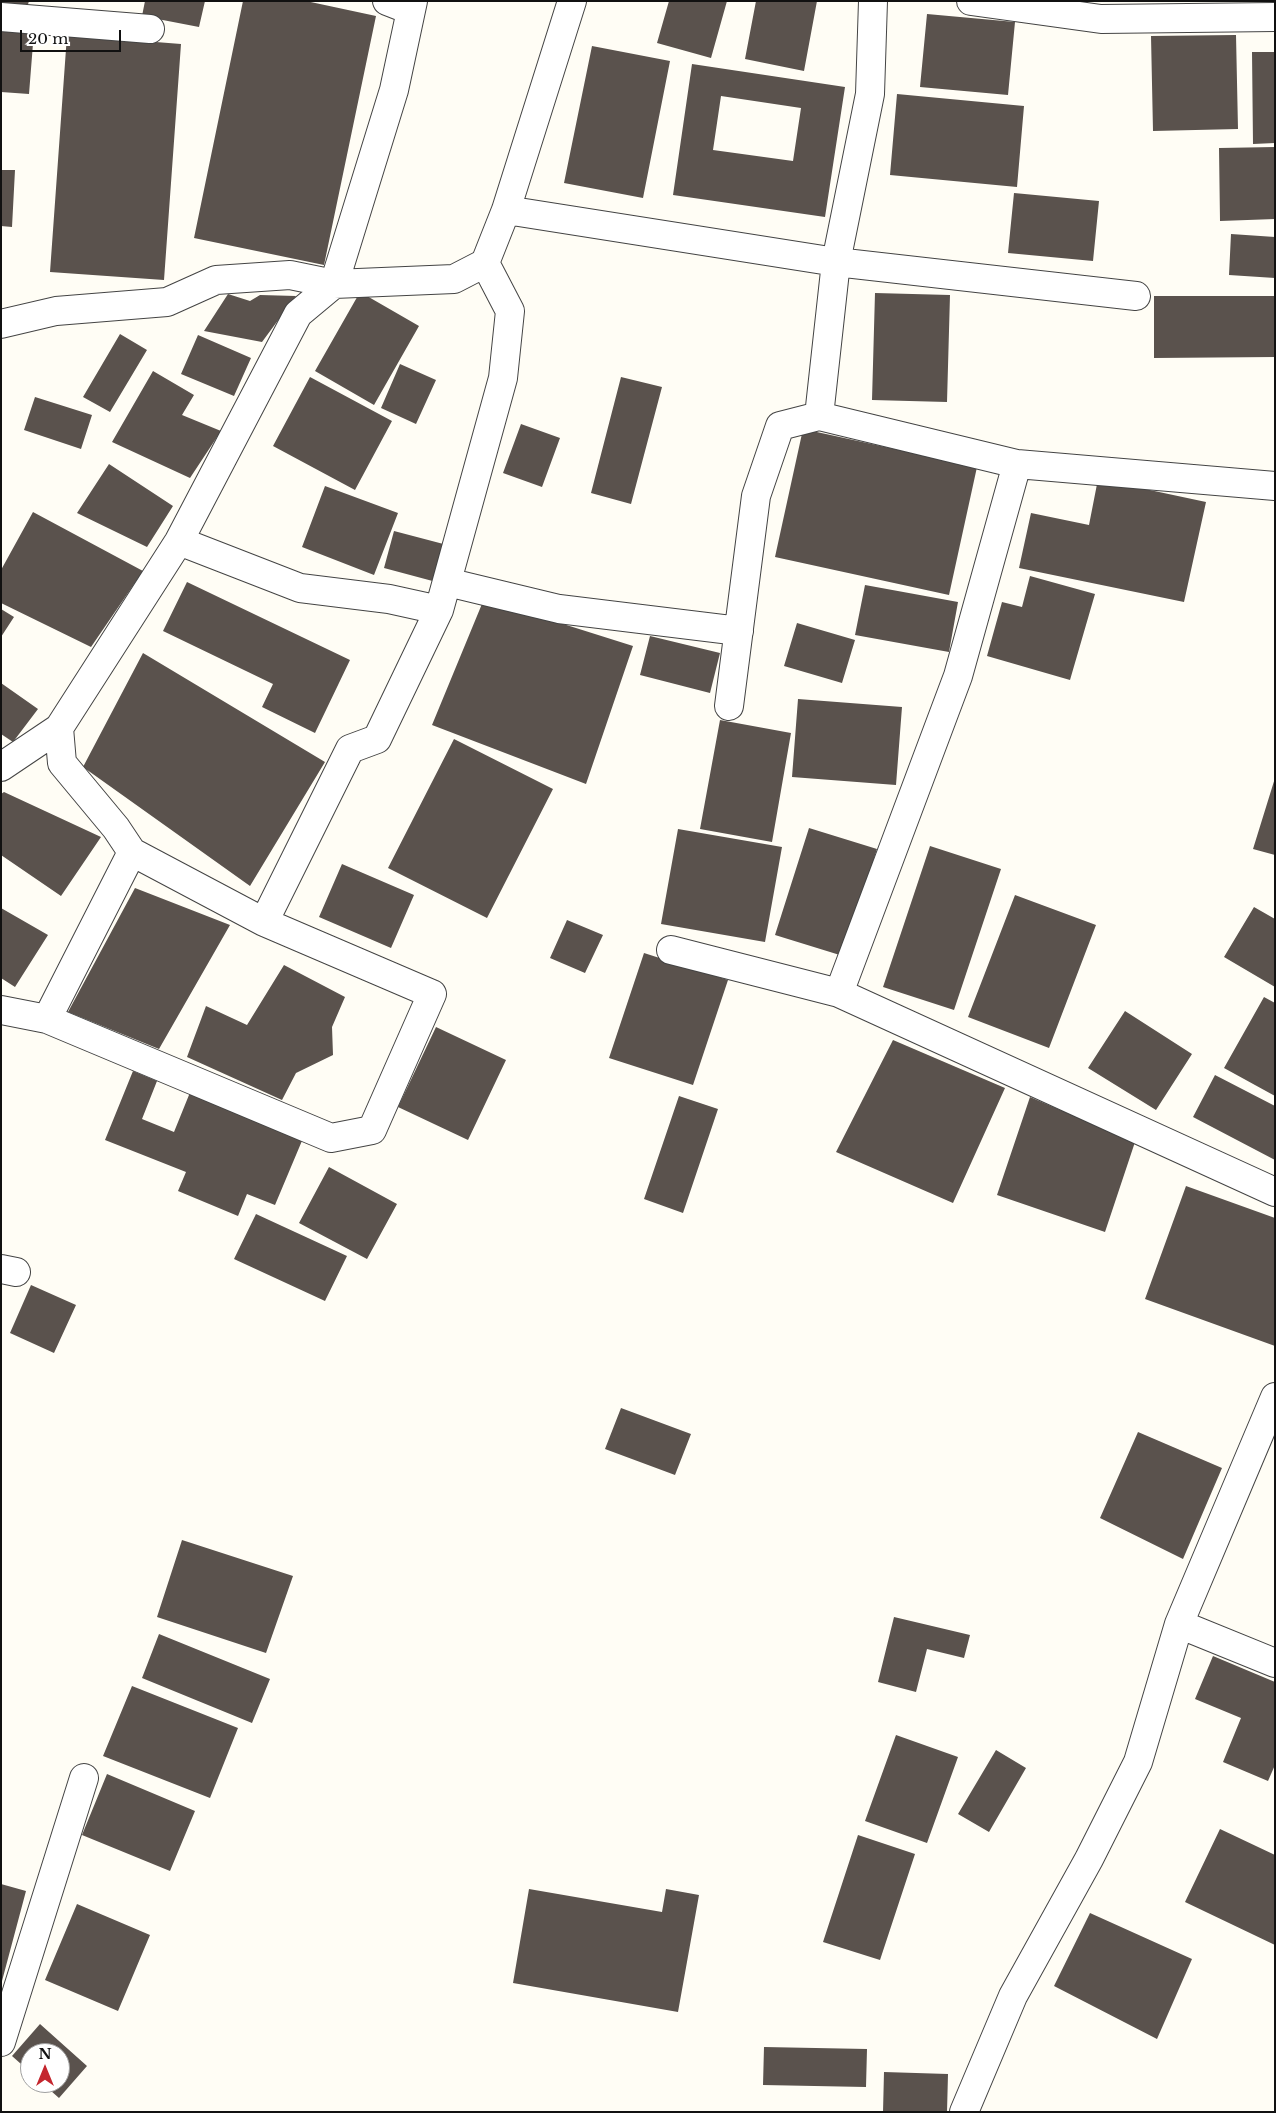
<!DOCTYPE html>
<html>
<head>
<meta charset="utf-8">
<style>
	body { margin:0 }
	#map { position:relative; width:1276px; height:2113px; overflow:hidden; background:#fffdf5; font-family:"Libre Baskerville",serif }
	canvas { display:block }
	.frame { position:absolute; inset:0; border:2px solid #111; pointer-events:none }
	.north { position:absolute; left:20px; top:2043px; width:50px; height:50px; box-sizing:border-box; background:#fff; border:1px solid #a0a0a0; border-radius:50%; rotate:0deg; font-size:14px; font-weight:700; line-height:20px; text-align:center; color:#111 }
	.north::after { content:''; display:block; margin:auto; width:18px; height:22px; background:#c4262e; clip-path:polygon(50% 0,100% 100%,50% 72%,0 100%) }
	.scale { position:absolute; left:20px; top:30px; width:101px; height:22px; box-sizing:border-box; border:2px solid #111; border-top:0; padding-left:6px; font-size:15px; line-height:18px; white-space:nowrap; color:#111; -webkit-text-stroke:4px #fff; paint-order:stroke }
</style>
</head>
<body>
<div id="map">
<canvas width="1276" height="2113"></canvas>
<div class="frame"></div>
<div class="north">N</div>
<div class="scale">20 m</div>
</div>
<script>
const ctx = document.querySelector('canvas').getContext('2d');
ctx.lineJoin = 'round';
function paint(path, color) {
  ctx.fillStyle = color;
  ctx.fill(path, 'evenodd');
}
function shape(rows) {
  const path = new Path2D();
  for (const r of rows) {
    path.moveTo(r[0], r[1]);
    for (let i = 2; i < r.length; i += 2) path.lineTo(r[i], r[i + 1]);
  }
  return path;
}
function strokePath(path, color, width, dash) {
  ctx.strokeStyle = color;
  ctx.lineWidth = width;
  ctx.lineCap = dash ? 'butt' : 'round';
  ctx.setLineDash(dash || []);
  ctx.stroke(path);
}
paint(shape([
	[1,1,29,1,26,11,1,5],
	[145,1,205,1,199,27,142,16],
	[243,1,306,1,376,16,324,265,194,238],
	[669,1,727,1,711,58,657,43],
	[756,1,817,1,804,71,745,59],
	[927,14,1015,22,1008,95,920,87],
	[1,29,34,31,29,94,1,92],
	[67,35,181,44,164,280,50,272],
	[1236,35,1238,129,1153,131,1151,36],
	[592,46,670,61,643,198,564,183],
	[1252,52,1275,52,1275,143,1253,144],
	[692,64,845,87,825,217,673,195],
	[721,96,801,108,793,161,713,150],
	[897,94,1024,106,1017,187,890,175],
	[1275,147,1275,219,1220,221,1219,148],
	[1,170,15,170,12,227,1,226],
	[1014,193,1099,201,1093,261,1008,253],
	[1231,234,1275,237,1275,278,1229,275],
	[360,292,419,326,374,405,315,371],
	[875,293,950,295,947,402,872,400],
	[228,294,250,301,260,295,296,296,262,342,204,331],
	[1154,296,1275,296,1275,357,1154,358],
	[120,334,147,350,110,412,83,397],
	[198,335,251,358,234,396,181,374],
	[400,364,436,380,416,424,381,408],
	[153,371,194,395,182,415,221,431,190,478,112,442],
	[310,377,392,421,355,490,273,446],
	[621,377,662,387,631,504,591,493],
	[35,397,92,415,81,449,24,430],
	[521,424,560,438,542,487,503,473],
	[803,429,977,467,949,595,775,557],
	[109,464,173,506,147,547,77,513],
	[1098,479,1206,502,1184,602,1019,568,1031,513,1089,525],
	[325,486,398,513,374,575,302,547],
	[33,512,143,571,91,647,1,603,1,570],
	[394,531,451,546,440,583,384,568],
	[1030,576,1095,594,1070,680,987,656,1002,602,1022,607],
	[187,582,350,660,315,733,262,707,273,684,163,631],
	[865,585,958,602,949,652,855,635],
	[484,599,633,646,586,784,432,725],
	[1,609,14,617,1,637],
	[797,623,855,640,842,683,784,666],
	[650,636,720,653,710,693,640,675],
	[143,653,325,762,250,886,83,767],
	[1,683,38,709,13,742,1,734],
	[798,699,902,707,896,785,792,777],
	[720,720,791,733,772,842,700,829],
	[454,739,553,789,487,918,388,868],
	[1275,778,1275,855,1253,849],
	[4,792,101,837,61,896,1,855,1,794],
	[809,828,877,849,843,956,775,935],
	[678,829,782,847,765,942,661,924],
	[930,846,1001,869,954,1010,883,987],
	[342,864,414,895,391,948,319,917],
	[135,888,230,925,159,1049,68,1012],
	[1015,895,1096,925,1049,1048,968,1017],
	[1254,907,1275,919,1275,987,1224,957],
	[1,908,48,935,15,987,1,978],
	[567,920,603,935,585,973,550,958],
	[644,953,728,980,693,1085,609,1058],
	[284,965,345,997,332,1027,333,1055,296,1073,282,1100,187,1057,206,1006,247,1025],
	[1264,997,1275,1003,1275,1096,1224,1068],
	[1125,1011,1192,1054,1156,1110,1088,1068],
	[436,1027,506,1060,468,1140,398,1107],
	[893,1040,1005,1088,953,1203,836,1152],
	[133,1071,157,1081,142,1119,174,1132,191,1090,304,1136,275,1205,247,1194,238,1216,178,1191,186,1172,105,1140],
	[1215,1075,1275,1106,1275,1160,1193,1117],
	[679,1096,718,1109,683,1213,644,1199],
	[1030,1097,1135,1142,1105,1232,997,1195],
	[329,1167,397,1204,367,1259,299,1223],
	[1186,1186,1275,1218,1275,1346,1145,1299],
	[256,1214,347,1256,325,1301,234,1259],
	[31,1285,76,1305,54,1353,10,1333],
	[621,1408,691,1434,675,1475,605,1449],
	[1138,1432,1222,1468,1183,1559,1100,1518],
	[182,1540,293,1576,266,1653,157,1617],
	[894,1617,970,1635,964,1658,927,1649,916,1692,878,1682],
	[159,1634,270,1679,252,1723,142,1678],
	[1213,1656,1275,1682,1275,1765,1268,1781,1223,1762,1241,1718,1195,1699],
	[132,1686,238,1728,210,1798,103,1756],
	[896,1735,958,1757,927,1843,865,1821],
	[996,1750,1026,1768,989,1832,958,1814],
	[107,1774,195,1811,170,1871,82,1835],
	[1220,1829,1275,1855,1275,1945,1185,1902],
	[858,1835,915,1854,880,1960,823,1942],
	[1,1884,26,1891,2,1981,1,1981],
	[529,1889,662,1912,666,1889,699,1895,678,2012,513,1983],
	[77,1904,150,1935,118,2011,45,1980],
	[1090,1913,1192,1959,1157,2039,1054,1986],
	[40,2024,87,2066,59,2098,42,2083,60,2083,60,2053,30,2053,30,2072,12,2056],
	[764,2047,867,2049,866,2087,763,2085],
	[884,2072,948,2074,947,2112,883,2112]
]), '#5a524d');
const street = shape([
	[387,1,410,10],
	[971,1,1101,19,1275,17],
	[1,17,150,29],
	[506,210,836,262,1136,296],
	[1,324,56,311,167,302,216,280,290,275,334,284,394,90,413,1],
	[819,416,1017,464,958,676,839,993],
	[1017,464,1275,486],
	[179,541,300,588,389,599,439,610],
	[447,582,559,609,739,631],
	[729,706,756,496,780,426,819,416,836,262,870,94,873,1],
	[59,728,62,763,116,828,132,852,264,922],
	[1,767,59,728,179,541,298,314,334,284,454,279,485,263,506,210,572,1],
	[671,950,839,993,1275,1192],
	[1,1010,47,1019,331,1138,372,1130,432,994,264,922,350,749,377,739,439,610,503,378,510,311,485,263],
	[47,1019,132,852],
	[1,1269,16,1272],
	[1179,1624,1275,1663],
	[1,2042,84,1778],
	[964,2112,1013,1996,1089,1859,1138,1762,1179,1624,1275,1397]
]);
strokePath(street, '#444', 30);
strokePath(street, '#fff', 28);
</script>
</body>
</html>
